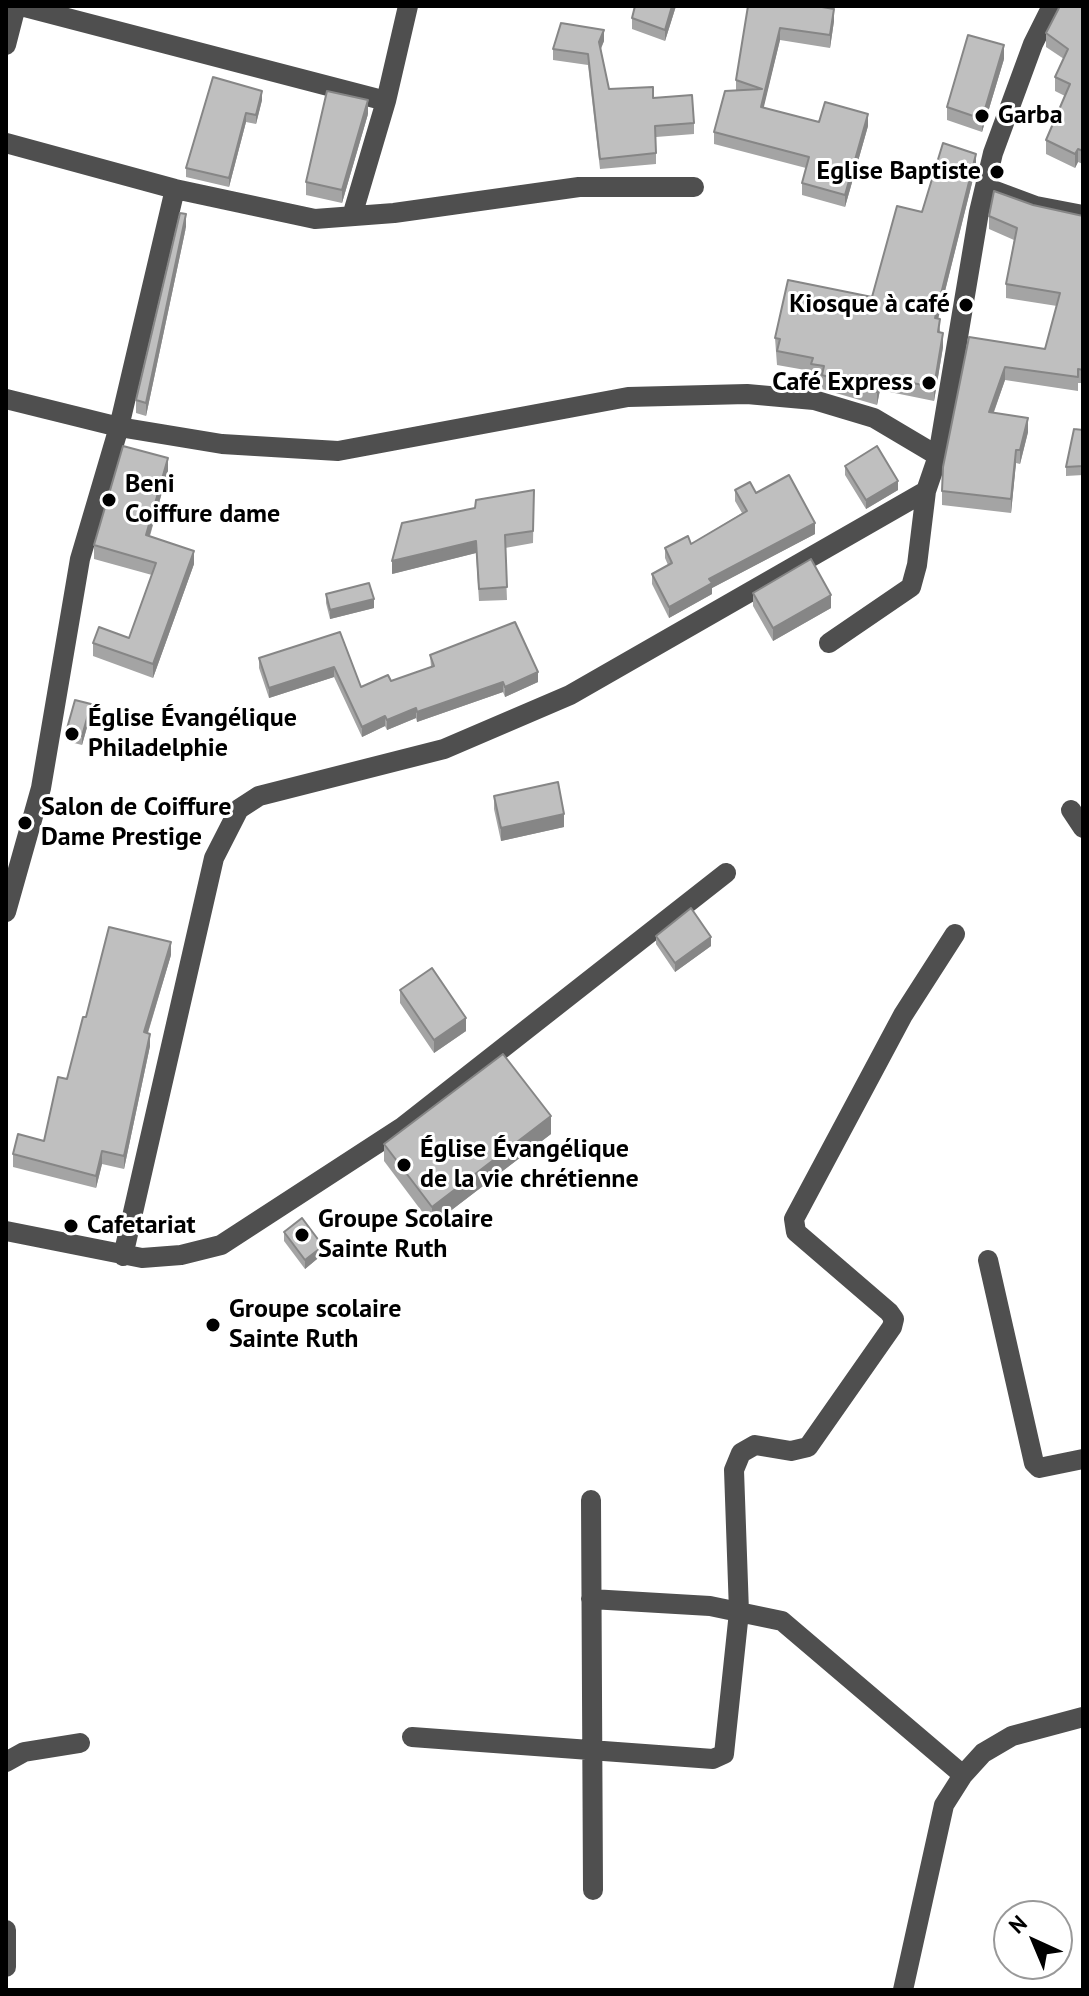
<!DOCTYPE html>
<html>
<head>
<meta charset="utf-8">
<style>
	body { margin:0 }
	#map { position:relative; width:1089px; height:1996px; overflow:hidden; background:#fff; font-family:"PT Sans",sans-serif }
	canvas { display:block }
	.frame { position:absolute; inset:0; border:8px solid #000; pointer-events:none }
	.north { position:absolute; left:993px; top:1900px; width:80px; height:80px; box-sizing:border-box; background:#fff; border:2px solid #999; border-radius:50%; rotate:316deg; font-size:22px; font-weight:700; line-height:32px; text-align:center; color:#000 }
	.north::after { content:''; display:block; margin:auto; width:28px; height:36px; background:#000; clip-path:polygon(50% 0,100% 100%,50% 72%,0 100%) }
</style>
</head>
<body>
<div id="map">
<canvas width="1089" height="1996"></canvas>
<div class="frame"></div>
<div class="north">N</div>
</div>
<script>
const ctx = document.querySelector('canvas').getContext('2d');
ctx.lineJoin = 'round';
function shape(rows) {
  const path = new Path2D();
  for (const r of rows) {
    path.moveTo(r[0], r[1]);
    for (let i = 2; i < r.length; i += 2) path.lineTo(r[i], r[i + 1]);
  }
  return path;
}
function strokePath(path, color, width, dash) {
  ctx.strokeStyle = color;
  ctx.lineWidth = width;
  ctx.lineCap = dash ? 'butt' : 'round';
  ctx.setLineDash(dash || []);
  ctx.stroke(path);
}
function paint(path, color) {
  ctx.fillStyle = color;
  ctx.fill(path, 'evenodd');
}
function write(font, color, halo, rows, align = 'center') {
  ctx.font = font + ' "PT Sans",sans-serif';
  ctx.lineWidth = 6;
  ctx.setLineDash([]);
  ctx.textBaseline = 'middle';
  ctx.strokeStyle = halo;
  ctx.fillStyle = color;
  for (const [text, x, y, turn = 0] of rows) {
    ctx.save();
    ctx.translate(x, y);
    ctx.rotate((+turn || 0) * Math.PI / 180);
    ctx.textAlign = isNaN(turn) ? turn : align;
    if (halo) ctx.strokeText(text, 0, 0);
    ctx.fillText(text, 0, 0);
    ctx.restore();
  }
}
strokePath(shape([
	[21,6,386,101],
	[6,45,16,6],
	[6,143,175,189,315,219,394,213,579,187,694,187],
	[985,187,1036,206,1083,215],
	[352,216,386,101,408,6],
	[6,399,119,427,222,444,338,451,628,397,747,394,814,400,874,418,938,456],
	[829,643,911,587,917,565,926,491,938,456,979,212,993,153,1033,44,1052,6],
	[1071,810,1083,828],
	[6,912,41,788,80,559,119,427,175,189],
	[6,1231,142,1258,181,1255,221,1245,401,1128,726,873],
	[123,1256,214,858,239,809,259,796,444,749,570,695,926,491],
	[988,1260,1034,1463,1039,1468,1083,1459],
	[591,1500,593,1890],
	[591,1599,710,1606,782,1621,963,1775],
	[412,1737,713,1759,724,1754,739,1612,734,1470,741,1453,755,1445,791,1451,808,1447,892,1327,894,1319,889,1312,796,1232,794,1219,903,1015,955,934],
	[6,1762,24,1752,80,1743],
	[6,1930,6,1967],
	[903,1990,944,1805,963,1775,983,1753,1012,1736,1083,1717]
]), '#4f4f4f', 20);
paint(shape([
	[676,6,665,41,632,29,632,18],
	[748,6,834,21,830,48,780,40,763,108,819,122,868,126,845,207,802,195,802,183,806,168,714,144,714,132,736,90,736,80],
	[1083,6,1083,164,1078,162,1075,168,1046,154,1046,140,1065,96,1055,91,1055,77,1064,59,1046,47,1046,33],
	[604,41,601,49,609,89,653,98,694,123,694,134,656,137,656,164,600,169,588,65,553,60,553,49],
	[1004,59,982,132,947,120,947,107],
	[213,77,262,100,256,124,246,122,229,187,186,177,186,168],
	[368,114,342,203,306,195,306,182],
	[976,167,938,319,943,347,934,401,880,390,877,405,822,389,822,379,811,378,811,371,777,365,775,338,872,297,922,212],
	[1033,205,1083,216,1083,383,1078,383,1078,391,1005,380,994,412,1028,432,1020,464,1016,463,1011,513,942,505,942,491,969,337,1045,349,1057,306,1006,298,1006,284,1014,240,989,229,989,216],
	[186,227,146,416,136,413,136,400],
	[1083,430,1083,475,1066,476,1066,467],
	[845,466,898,490,866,509,845,475],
	[168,471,150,536,194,564,153,678,93,656,93,643,129,638,152,575,94,559,94,545],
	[534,490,533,543,505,548,507,600,479,601,476,553,392,574,475,508],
	[735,490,756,493,815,534,712,588,712,594,669,618,652,584,652,574,668,565,665,558,665,548,691,544,742,513,735,501],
	[753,593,831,608,773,641,753,606],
	[326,594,374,608,330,619,326,603],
	[340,632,361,687,391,681,431,667,430,655,538,682,505,697,503,692,417,722,416,718,387,730,385,726,362,737,334,677,269,698,259,668,259,658],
	[91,713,82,745,66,741,66,732],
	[494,796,564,827,501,841,494,809],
	[656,936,711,946,675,972,656,944],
	[171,955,148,1033,150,1046,124,1169,102,1164,96,1188,13,1167,13,1154,44,1141,67,1079,86,1017],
	[400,990,466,1031,434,1053,400,1003],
	[551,1134,432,1225,384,1161,384,1144],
	[284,1232,323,1254,305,1269,284,1241]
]), '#a4a4a4');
paint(shape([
	[672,6,676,6,665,41,665,30],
	[834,9,834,21,830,48,830,35],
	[780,28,780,40,761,119,761,107],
	[604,30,604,41,599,52,599,42],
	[1004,45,1004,59,982,132,982,119],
	[262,91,262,100,256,124,256,115],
	[368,100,368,114,342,203,342,190],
	[246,113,246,122,229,187,229,178],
	[868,114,868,126,845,207,845,195],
	[1078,149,1078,162,1075,168,1075,154],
	[976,154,976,167,935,331,935,318],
	[186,214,186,227,146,416,146,403],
	[943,333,943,347,934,401,934,387],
	[1005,367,1005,380,989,425,989,412],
	[880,377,880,390,877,405,877,392],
	[1028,418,1028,432,1020,464,1020,450],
	[1016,450,1016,463,1011,513,1011,499],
	[168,458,168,471,146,548,146,535],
	[898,481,898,490,866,509,866,500],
	[815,523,815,534,712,588,712,594,669,618,669,607,709,579],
	[476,541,476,553,392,574,392,561],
	[194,551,194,564,153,678,153,664],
	[831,595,831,608,773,641,773,628],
	[374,599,374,608,330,619,330,610],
	[334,667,334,677,269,698,269,688],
	[538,672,538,682,505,697,505,687],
	[503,682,503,692,417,722,417,712],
	[91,704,91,713,82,745,82,736],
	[416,708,416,718,387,730,387,720],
	[385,716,385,726,362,737,362,727],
	[564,814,564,827,501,841,501,828],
	[711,937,711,946,675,972,675,963],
	[171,942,171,955,144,1045,144,1032],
	[466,1018,466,1031,434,1053,434,1040],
	[150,1034,150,1046,124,1169,124,1156],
	[551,1116,551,1134,432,1225,432,1207],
	[102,1151,102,1164,96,1188,96,1176],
	[323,1246,323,1254,305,1269,305,1260]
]), '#868686');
const building = shape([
	[635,6,672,6,665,30,632,18,635,6],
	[748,6,816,6,834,9,830,35,780,28,761,107,819,122,825,102,868,114,845,195,802,183,809,157,714,132,725,91,762,89,736,80,748,6],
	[1060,6,1083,6,1083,151,1078,149,1075,154,1046,140,1070,84,1055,77,1068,49,1046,33,1060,6],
	[561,23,604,30,599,42,609,89,653,87,653,98,692,95,694,123,655,126,656,153,600,159,588,54,553,49,561,23],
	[968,35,1004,45,982,119,947,107,968,35],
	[213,77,262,91,256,115,246,113,229,178,186,168,213,77],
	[327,91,368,100,342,190,306,182,327,91],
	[943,143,976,154,935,318,940,319,938,332,943,333,934,387,880,377,877,392,822,375,824,366,811,364,813,358,777,351,780,339,775,338,788,280,872,297,897,206,922,212,943,143],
	[994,191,1033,205,1083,216,1083,370,1078,369,1078,377,1005,367,989,412,1028,418,1020,450,1016,450,1011,499,942,491,943,467,969,337,1045,349,1060,293,1006,284,1017,228,989,216,994,191],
	[180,213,186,214,146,403,136,400,180,213],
	[1074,429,1083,430,1083,466,1066,467,1074,429],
	[123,446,168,458,146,535,194,551,153,664,93,643,99,627,129,638,156,563,94,545,123,446],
	[877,446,898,481,866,500,845,466,877,446],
	[789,475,815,523,709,579,712,583,669,607,652,574,672,563,665,548,688,536,691,544,747,511,735,490,750,482,756,493,789,475],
	[534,490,533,531,505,535,507,587,479,589,476,541,392,561,402,523,475,508,476,500,534,490],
	[811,559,831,595,773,628,753,593,811,559],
	[369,583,374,599,330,610,326,594,369,583],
	[515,622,538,672,505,687,503,682,417,712,416,708,387,720,385,716,362,727,334,667,269,688,259,658,340,632,361,687,388,675,391,681,434,666,430,655,515,622],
	[75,700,91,704,82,736,66,732,75,700],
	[558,782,564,814,501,828,494,796,558,782],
	[691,908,711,937,675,963,656,936,691,908],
	[109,927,171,942,144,1032,150,1034,124,1156,102,1151,96,1176,13,1154,18,1134,44,1141,58,1077,67,1079,83,1017,86,1017,109,927],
	[432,968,466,1018,434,1040,400,990,432,968],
	[503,1054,551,1116,432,1207,384,1144,503,1054],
	[302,1218,323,1246,305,1260,284,1232,302,1218]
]);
paint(building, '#bfbfbf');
strokePath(building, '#868686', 2);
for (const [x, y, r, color] of [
	[982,116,8,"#000"],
	[997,172,8,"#000"],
	[966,305,8,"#000"],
	[929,383,8,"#000"],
	[109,500,8,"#000"],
	[72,734,8,"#000"],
	[25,823,8,"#000"],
	[404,1165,8,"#000"],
	[71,1226,8,"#000"],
	[302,1235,8,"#000"],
	[213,1325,8,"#000"]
]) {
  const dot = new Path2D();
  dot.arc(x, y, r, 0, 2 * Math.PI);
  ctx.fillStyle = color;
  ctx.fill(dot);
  strokePath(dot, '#fff', 3);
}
write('bold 26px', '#000', '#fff', [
	["Garba",998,116],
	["Eglise Baptiste",981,172,"right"],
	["Kiosque à café",950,305,"right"],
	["Café Express",913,383,"right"],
	["Beni",125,485],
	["Coiffure dame",125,515],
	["Église Évangélique",88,719],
	["Philadelphie",88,749],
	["Salon de Coiffure",41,808],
	["Dame Prestige",41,838],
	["Église Évangélique",420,1150],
	["de la vie chrétienne",420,1180],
	["Groupe Scolaire",318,1220],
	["Sainte Ruth",318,1250],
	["Cafetariat",87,1226],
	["Groupe scolaire",229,1310],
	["Sainte Ruth",229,1340]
], 'left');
</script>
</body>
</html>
